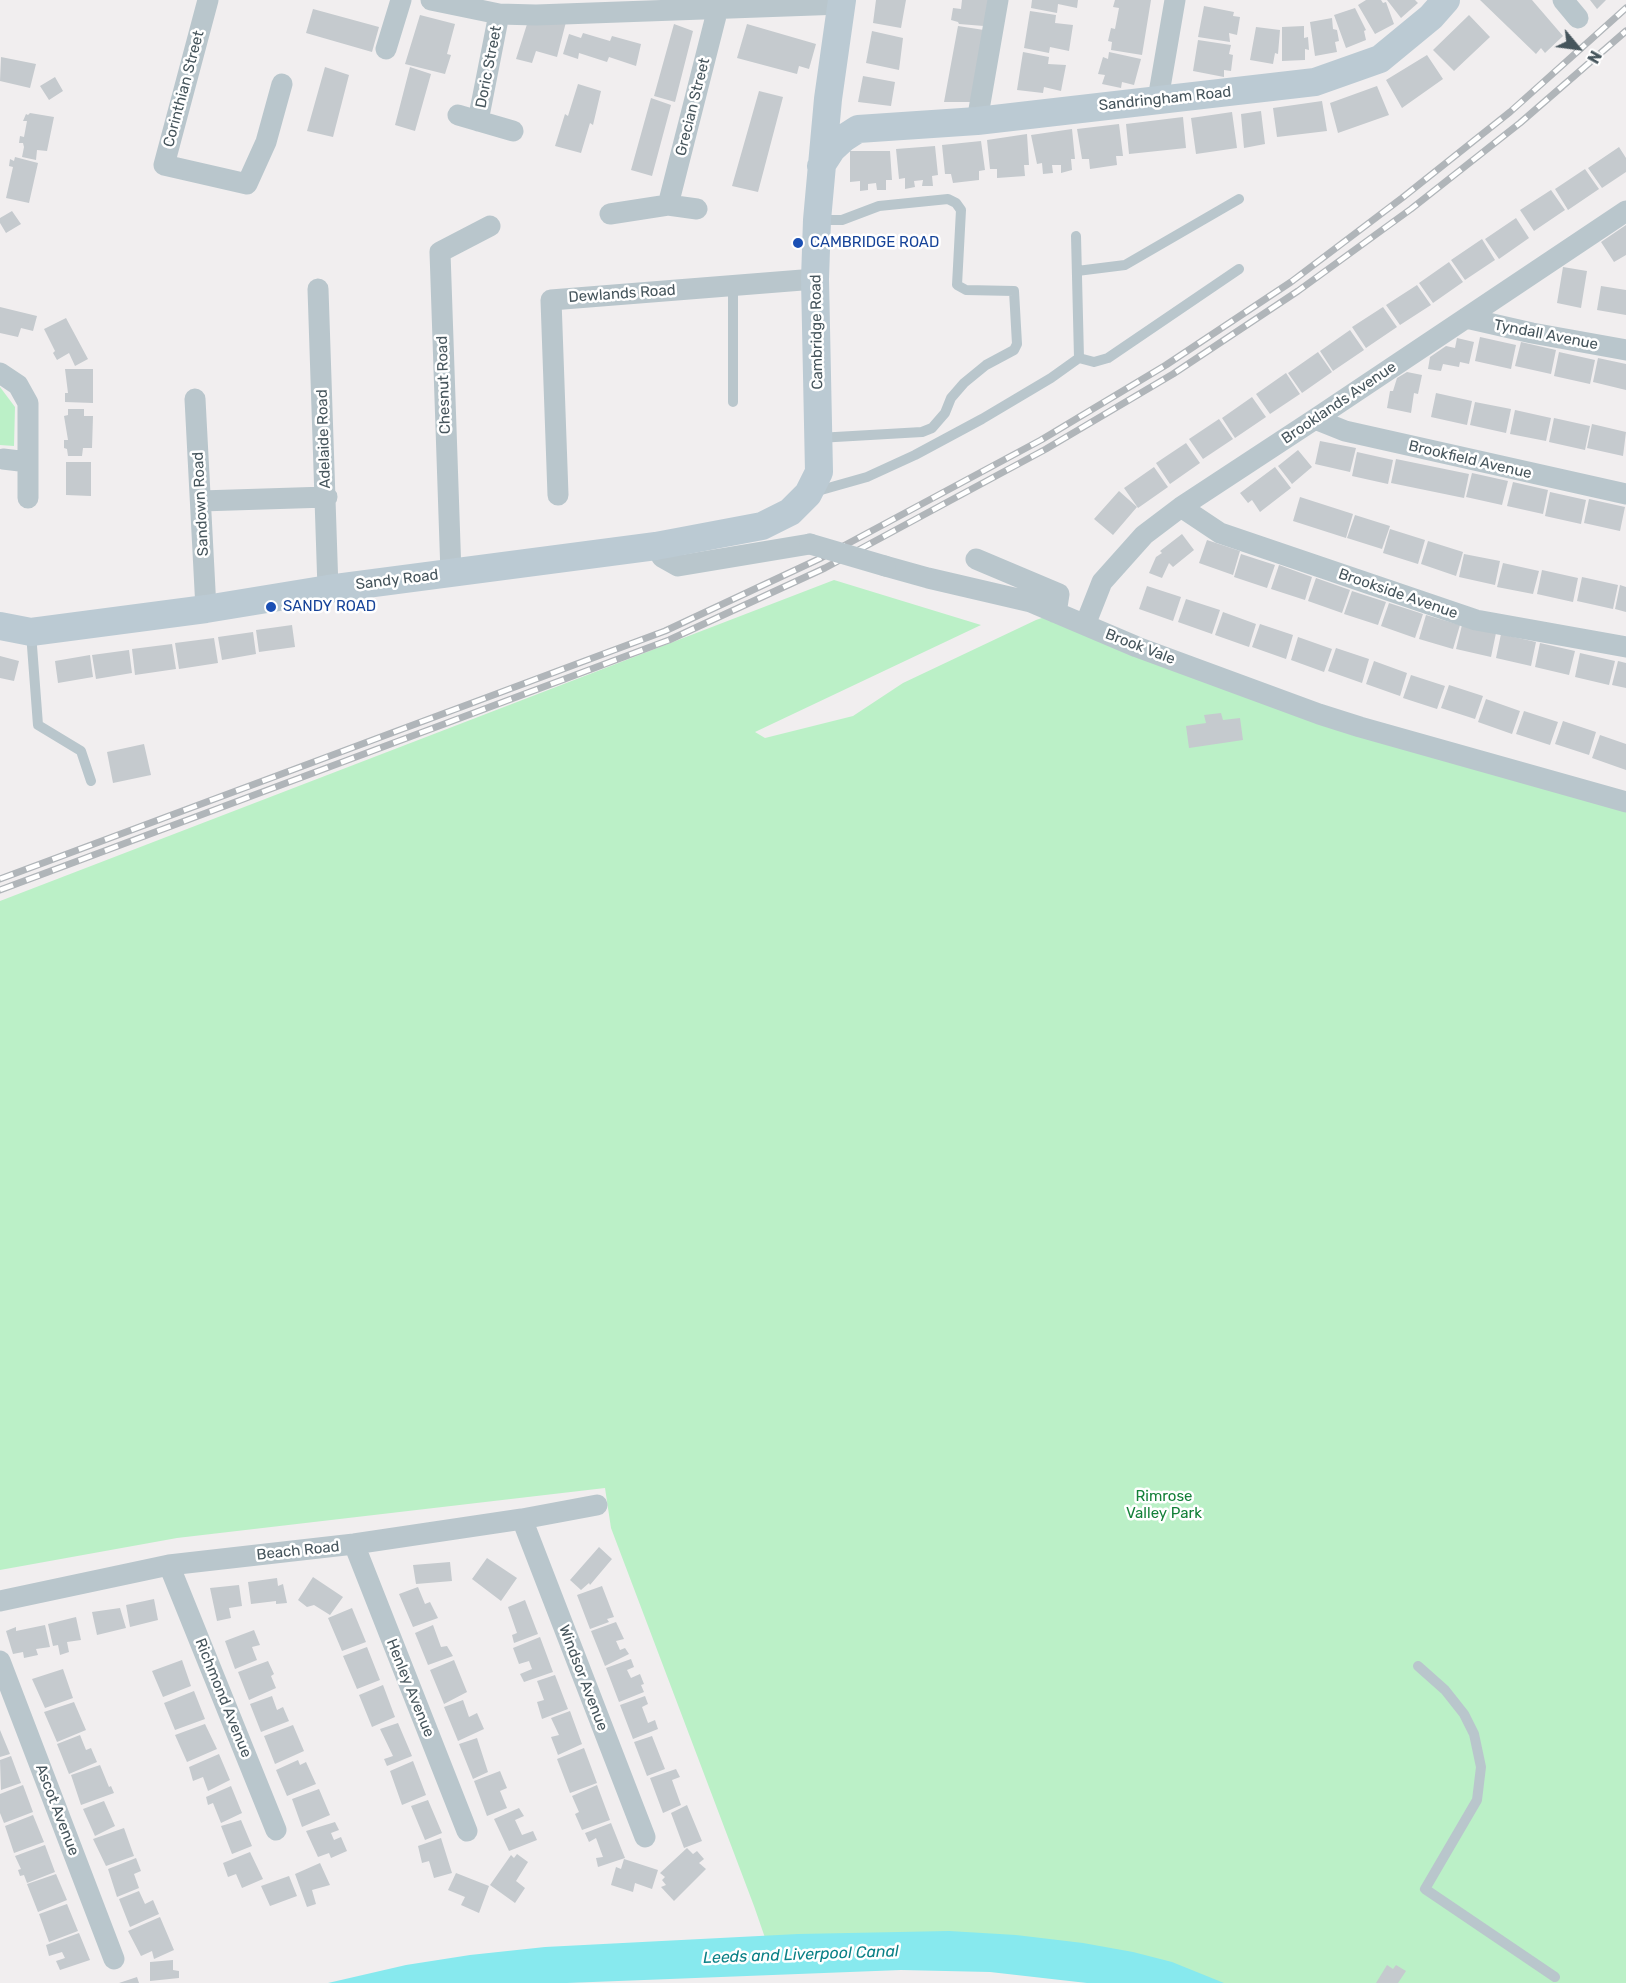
<!DOCTYPE html>
<html>
<head>
<meta charset="utf-8">
<style>
	body { margin:0 }
	#map { position:relative; width:1626px; height:1983px; overflow:hidden; background:#f1eeef; font-family:Rubik,sans-serif }
	canvas { display:block }
	.north { position:absolute; left:1548px; top:18px; width:60px; height:60px; -webkit-text-stroke:4px #fff; paint-order:stroke; rotate:119deg; font-size:16px; font-weight:700; line-height:24px; text-align:center; color:#46555c }
	.north::after { content:''; display:block; margin:auto; width:21px; height:27px; background:#46555c; clip-path:polygon(50% 0,100% 100%,50% 72%,0 100%) }
</style>
</head>
<body>
<div id="map">
<canvas width="1626" height="1983"></canvas>
<div class="north">N</div>
</div>
<script>
const ctx = document.querySelector('canvas').getContext('2d');
ctx.lineJoin = 'round';
function paint(path, color) {
  ctx.fillStyle = color;
  ctx.fill(path, 'evenodd');
}
function shape(rows) {
  const path = new Path2D();
  for (const r of rows) {
    path.moveTo(r[0], r[1]);
    for (let i = 2; i < r.length; i += 2) path.lineTo(r[i], r[i + 1]);
  }
  return path;
}
function strokePath(path, color, width, dash) {
  ctx.strokeStyle = color;
  ctx.lineWidth = width;
  ctx.lineCap = dash ? 'butt' : 'round';
  ctx.setLineDash(dash || []);
  ctx.stroke(path);
}
function write(font, color, halo, rows, align = 'center') {
  ctx.font = font + ' Rubik,sans-serif';
  ctx.lineWidth = 5;
  ctx.setLineDash([]);
  ctx.textBaseline = 'middle';
  ctx.strokeStyle = halo;
  ctx.fillStyle = color;
  for (const [text, x, y, turn = 0] of rows) {
    ctx.save();
    ctx.translate(x, y);
    ctx.rotate((+turn || 0) * Math.PI / 180);
    ctx.textAlign = isNaN(turn) ? turn : align;
    if (halo) ctx.strokeText(text, 0, 0);
    ctx.fillText(text, 0, 0);
    ctx.restore();
  }
}
paint(shape([
	[0,387,15,407,14,446,0,445],
	[834,580,981,625,755,732,765,738,853,716,903,683,1036,620,1056,613,1137,647,1626,802,1626,1983,1169,1983,771,1955,754,1906,611,1528,605,1488,177,1538,0,1570,0,901]
]), '#bbf0c7');
paint(shape([
	[949,1931,1016,1935,1083,1943,1133,1952,1172,1962,1224,1983,1087,1983,990,1972,901,1970,567,1983,328,1983,406,1965,470,1955,545,1947,798,1934]
]), '#87e9ee');
paint(shape([
	[876,0,906,0,901,28,873,23],
	[962,0,989,0,984,26,959,24,958,22,951,20,953,8,961,9],
	[1032,0,1078,0,1077,8,1058,4,1057,13,1031,8],
	[1115,0,1151,0,1142,55,1111,50,1112,42,1108,41,1111,28,1115,29,1119,8,1113,7],
	[1366,0,1381,0,1383,3,1386,2,1394,24,1375,34,1358,5],
	[1387,0,1415,0,1418,3,1401,18],
	[1480,0,1532,0,1563,36,1545,53,1541,48,1536,54],
	[1590,0,1606,0,1597,9],
	[1204,6,1234,12,1233,16,1240,17,1237,35,1229,33,1230,42,1198,37],
	[1355,8,1366,30,1364,31,1366,40,1346,48,1334,15],
	[313,9,379,27,372,52,306,33],
	[1030,11,1056,15,1055,23,1073,25,1069,51,1050,47,1049,53,1024,48],
	[420,15,455,24,447,54,451,55,445,74,405,64],
	[1469,15,1490,37,1454,71,1433,50],
	[1332,18,1333,29,1337,30,1339,41,1335,42,1337,52,1315,56,1310,22],
	[528,21,566,22,557,57,536,51,532,63,516,59],
	[674,24,693,31,675,102,654,96],
	[747,24,816,44,809,69,799,66,797,74,737,58],
	[958,26,984,30,972,102,944,102],
	[1304,26,1304,38,1308,37,1309,50,1305,49,1305,60,1282,61,1282,27],
	[1256,27,1280,30,1278,54,1275,53,1273,64,1250,60],
	[872,31,903,38,899,70,866,63],
	[583,33,610,41,612,36,641,44,636,66,609,57,607,62,579,53,578,59,563,54,569,34,581,38],
	[1198,40,1231,45,1229,54,1233,55,1231,71,1224,70,1224,77,1193,71],
	[1023,52,1049,57,1048,64,1066,65,1061,91,1044,87,1043,93,1017,90],
	[1109,52,1141,59,1134,85,1122,82,1121,88,1102,84,1105,75,1098,74,1103,57,1108,59],
	[1427,55,1443,79,1402,108,1386,80],
	[1,57,36,64,30,88,0,81],
	[325,67,349,75,333,137,307,131],
	[410,67,431,74,415,131,395,125],
	[863,76,895,82,891,106,858,102],
	[55,77,63,91,49,100,40,86],
	[578,84,601,91,593,125,590,123,581,153,555,146,565,114,568,116],
	[1377,86,1389,115,1338,133,1330,103],
	[759,91,783,97,758,192,732,186],
	[651,98,671,105,652,176,631,170],
	[1322,101,1327,131,1277,137,1273,108],
	[1261,111,1265,144,1244,148,1241,114],
	[1232,112,1237,148,1196,154,1191,118],
	[30,113,54,117,47,151,37,150,36,160,22,157,24,147,23,143,19,143,20,136,24,137,27,121,23,121,26,114,28,115],
	[1183,117,1186,148,1129,154,1126,124],
	[1119,124,1123,156,1116,156,1117,165,1090,169,1089,159,1082,159,1077,129],
	[1072,129,1075,159,1071,159,1072,170,1061,173,1061,165,1052,165,1053,173,1043,174,1042,163,1037,164,1031,135],
	[1027,134,1029,165,1024,165,1025,176,997,178,997,169,990,169,987,140],
	[981,141,985,170,979,171,979,180,953,183,951,174,945,174,942,145],
	[935,146,938,175,932,176,933,186,922,186,923,180,914,181,915,187,905,189,905,178,899,179,896,149],
	[1619,147,1626,158,1626,172,1602,188,1588,168],
	[850,151,890,151,892,180,886,180,886,190,877,190,876,183,868,184,868,190,860,191,860,181,850,182],
	[15,157,38,163,29,203,6,198,13,167,9,166,10,159,14,161],
	[1585,169,1599,189,1568,210,1555,189],
	[1551,190,1565,210,1534,231,1520,210],
	[12,211,21,224,6,233,0,223,0,218],
	[1516,218,1529,238,1499,259,1485,239],
	[1626,225,1626,255,1614,262,1601,242],
	[1482,239,1495,260,1465,280,1451,260],
	[1449,262,1463,282,1433,303,1419,283],
	[1563,267,1587,271,1581,308,1557,303],
	[1417,285,1431,305,1400,325,1386,305],
	[1601,286,1626,290,1626,315,1597,310],
	[0,307,37,316,33,331,21,328,18,337,0,333],
	[1383,307,1397,327,1366,348,1352,327],
	[66,318,88,359,75,366,69,353,57,360,53,353,55,351,44,329],
	[1350,330,1364,350,1333,371,1320,351],
	[1480,337,1516,345,1511,369,1475,361],
	[1457,338,1474,342,1469,364,1460,362,1459,367,1443,364,1441,371,1428,369,1430,357,1446,346,1455,348],
	[1521,342,1556,350,1551,374,1515,366],
	[1318,352,1332,372,1302,393,1288,373],
	[1559,352,1595,360,1590,384,1554,376],
	[1598,358,1626,364,1626,390,1593,382],
	[65,369,93,369,93,403,65,402,65,393,68,393],
	[1407,372,1422,375,1418,394,1414,393,1411,413,1387,408,1390,391,1393,391,1397,378],
	[1286,373,1300,394,1270,414,1256,394],
	[1436,393,1472,401,1467,425,1431,417],
	[1252,397,1266,417,1235,438,1222,418],
	[1475,402,1511,409,1506,433,1470,425],
	[68,409,84,409,84,416,93,416,92,448,83,448,82,456,68,456,67,449,64,448,64,440,68,440,64,416,68,415],
	[1515,410,1551,418,1546,441,1510,434],
	[1554,418,1590,426,1585,450,1549,442],
	[1219,419,1233,439,1203,459,1189,439],
	[1592,424,1626,432,1623,456,1587,448],
	[1320,441,1356,448,1350,472,1315,464],
	[1186,443,1200,463,1170,484,1156,463],
	[1298,450,1312,467,1292,484,1278,466],
	[1357,452,1393,460,1388,484,1352,476],
	[1396,459,1469,474,1464,498,1391,483],
	[66,462,91,462,91,496,66,495],
	[1154,467,1168,487,1138,508,1124,488],
	[1275,467,1291,488,1260,512,1252,500,1248,503,1240,493],
	[1472,473,1508,481,1502,505,1466,497],
	[1513,482,1548,490,1543,514,1507,506],
	[1119,491,1137,507,1113,535,1094,519],
	[1550,492,1586,500,1581,524,1545,516],
	[1300,497,1353,514,1346,538,1293,521],
	[1589,499,1625,507,1620,531,1584,523],
	[1355,515,1390,526,1382,549,1347,538],
	[1390,529,1425,540,1418,564,1383,553],
	[1182,534,1194,550,1173,567,1169,563,1162,578,1149,573,1156,557,1162,553,1160,551],
	[1207,540,1240,551,1233,575,1199,563],
	[1428,541,1463,552,1456,576,1421,564],
	[1241,554,1275,565,1267,588,1234,577],
	[1464,554,1500,561,1495,585,1459,577],
	[1503,563,1539,571,1533,594,1497,587],
	[1279,565,1312,577,1305,600,1271,589],
	[1542,570,1578,578,1573,602,1537,594],
	[1582,577,1618,585,1613,609,1577,601],
	[1316,578,1350,590,1342,613,1308,601],
	[1620,585,1626,587,1626,612,1615,609],
	[1147,586,1181,597,1173,621,1139,609],
	[1352,591,1386,602,1378,625,1344,614],
	[1186,599,1220,610,1212,634,1178,622],
	[1389,603,1423,614,1415,638,1381,626],
	[1223,612,1256,624,1249,647,1215,635],
	[1426,615,1460,625,1453,649,1419,639],
	[1260,624,1293,635,1286,659,1252,647],
	[292,625,295,647,259,652,256,630],
	[1462,625,1496,633,1491,657,1456,649],
	[253,632,256,654,222,660,218,637],
	[1501,634,1536,642,1531,666,1496,658],
	[1298,637,1332,649,1324,672,1291,660],
	[214,638,218,663,179,669,175,643],
	[1540,643,1575,651,1569,675,1535,667],
	[172,644,176,669,135,675,132,649],
	[1336,648,1369,659,1362,683,1328,671],
	[129,650,132,673,96,679,92,655],
	[1580,653,1615,661,1609,685,1575,677],
	[90,655,93,677,58,683,55,661],
	[0,656,19,661,14,681,0,678],
	[1374,661,1407,673,1400,696,1366,684],
	[1618,661,1626,663,1626,688,1612,685],
	[1411,675,1445,686,1437,709,1403,698],
	[1449,685,1483,696,1475,719,1441,708],
	[1486,699,1520,711,1512,734,1478,722],
	[1524,711,1558,722,1550,745,1516,734],
	[1221,713,1223,720,1240,718,1243,740,1189,748,1186,726,1206,723,1204,715],
	[1563,721,1596,732,1589,755,1555,744],
	[1600,735,1626,744,1626,770,1592,758],
	[144,744,151,775,113,783,107,752],
	[599,1547,612,1559,590,1585,589,1583,581,1590,570,1580],
	[487,1558,517,1578,501,1601,472,1579],
	[450,1562,452,1581,416,1584,413,1565],
	[313,1577,343,1597,330,1615,314,1605,307,1607,298,1600],
	[277,1578,278,1586,283,1584,287,1603,276,1604,276,1601,251,1604,248,1582],
	[239,1585,242,1606,229,1608,231,1618,217,1621,210,1588],
	[602,1586,614,1617,607,1619,609,1622,590,1629,577,1595],
	[418,1587,425,1604,430,1602,438,1618,413,1627,399,1594],
	[154,1599,158,1620,130,1627,126,1605],
	[525,1600,538,1634,514,1643,512,1635,517,1633,508,1607],
	[120,1608,126,1628,97,1635,92,1612],
	[352,1608,366,1642,342,1651,328,1618],
	[76,1617,81,1640,67,1642,69,1652,60,1655,58,1645,53,1646,48,1624],
	[616,1622,624,1639,616,1641,620,1650,625,1648,629,1654,605,1666,591,1631],
	[45,1625,50,1647,36,1649,38,1655,24,1658,23,1652,13,1654,6,1631,16,1627,16,1631],
	[433,1625,441,1647,447,1646,453,1656,428,1665,415,1633],
	[254,1630,260,1645,252,1647,257,1660,235,1669,225,1641],
	[540,1637,553,1672,524,1682,520,1674,532,1669,529,1661,519,1664,513,1648],
	[367,1647,380,1680,357,1689,343,1656],
	[631,1659,634,1667,627,1670,631,1678,640,1674,644,1684,641,1685,644,1692,619,1702,606,1668],
	[182,1660,191,1686,163,1697,152,1671],
	[454,1660,467,1692,444,1704,430,1670],
	[268,1661,274,1674,271,1676,276,1688,249,1700,238,1672],
	[63,1669,73,1698,45,1708,32,1679],
	[555,1675,568,1709,542,1719,537,1702,544,1700,537,1681],
	[383,1685,395,1717,372,1727,359,1695],
	[194,1691,205,1719,175,1730,164,1703],
	[272,1696,277,1710,283,1707,289,1721,261,1732,250,1704],
	[645,1696,648,1704,642,1707,648,1723,655,1720,658,1729,633,1739,620,1705],
	[463,1700,469,1717,477,1713,484,1729,458,1741,444,1707],
	[74,1702,86,1730,57,1742,44,1712],
	[570,1711,582,1744,558,1755,551,1737,559,1735,551,1718],
	[398,1723,412,1756,387,1766,384,1759,393,1756,380,1729],
	[205,1724,217,1749,187,1762,175,1735],
	[293,1725,304,1751,275,1764,264,1736],
	[0,1730,10,1754,0,1757],
	[80,1735,86,1750,91,1748,97,1762,69,1774,57,1744],
	[652,1736,665,1769,647,1776,634,1742],
	[477,1738,488,1772,473,1779,459,1744],
	[584,1748,597,1783,570,1793,557,1759],
	[219,1754,230,1780,208,1791,203,1777,193,1781,189,1767],
	[11,1756,21,1783,1,1790,0,1760],
	[298,1760,300,1765,306,1762,316,1784,287,1796,276,1770],
	[413,1761,426,1795,402,1805,390,1771],
	[100,1765,109,1787,111,1786,114,1793,81,1805,71,1775],
	[676,1769,680,1777,672,1780,681,1805,663,1813,650,1778],
	[500,1771,507,1788,500,1791,507,1808,487,1816,474,1781],
	[23,1785,33,1812,4,1823,0,1813,0,1794],
	[597,1785,610,1820,582,1830,575,1814,579,1812,572,1796],
	[231,1786,242,1813,221,1823,213,1803,208,1805,206,1797],
	[319,1789,330,1815,302,1827,292,1799],
	[428,1800,442,1833,425,1840,411,1806],
	[104,1801,115,1826,95,1836,83,1809],
	[687,1805,702,1841,684,1848,671,1813],
	[519,1808,524,1816,515,1820,522,1835,533,1831,537,1840,509,1851,494,1819],
	[33,1815,44,1842,14,1853,5,1826],
	[241,1820,252,1846,232,1854,221,1826],
	[335,1822,339,1830,331,1833,334,1840,341,1837,347,1851,331,1858,329,1853,318,1857,306,1831],
	[611,1823,625,1858,598,1867,596,1858,603,1857,596,1838,589,1842,585,1833],
	[124,1828,134,1856,106,1866,93,1839],
	[441,1838,452,1873,434,1878,429,1861,422,1863,418,1846],
	[45,1845,55,1872,27,1883,24,1875,20,1876,18,1870,21,1869,15,1856],
	[687,1848,693,1854,697,1851,704,1859,699,1863,706,1869,674,1901,661,1887,666,1885,662,1880,665,1877,660,1873],
	[250,1852,263,1879,242,1888,236,1874,228,1877,223,1863],
	[517,1854,528,1862,516,1881,525,1888,515,1903,490,1885,511,1855,514,1858],
	[136,1858,141,1871,134,1874,139,1888,117,1897,108,1869],
	[624,1859,658,1870,652,1889,635,1883,633,1892,611,1885,616,1867,621,1869],
	[320,1863,330,1885,312,1890,316,1904,307,1907,295,1874],
	[456,1873,489,1886,479,1913,461,1905,465,1897,448,1890],
	[56,1874,67,1900,38,1912,27,1884],
	[289,1876,297,1896,270,1906,261,1886],
	[139,1891,145,1904,153,1900,159,1914,130,1927,119,1899],
	[67,1904,78,1931,49,1942,39,1914],
	[160,1917,174,1950,154,1959,152,1951,141,1956,128,1931],
	[79,1933,90,1960,60,1970,56,1961,65,1958,62,1952,49,1956,46,1945],
	[173,1960,173,1970,179,1971,179,1978,150,1981,150,1962],
	[1387,1965,1393,1969,1396,1965,1406,1971,1398,1983,1376,1983],
	[137,1977,139,1983,119,1983]
]), '#c5cace');
strokePath(shape([
	[818,220,842,220,879,206,948,199,956,203,961,210,957,285,966,290,1014,291,1017,344,1014,350,986,365,964,383,951,398,945,413,932,428,922,432,818,438],
	[1077,271,1125,265,1239,199],
	[733,286,733,402],
	[1079,358,1094,362,1108,358,1239,269],
	[814,492,867,477,915,455,982,419,1051,378,1079,358,1076,236],
	[31,633,38,725,81,751,91,781],
	[1418,1666,1445,1690,1464,1714,1474,1734,1481,1767,1477,1800,1425,1889,1555,1977]
]), '#b9c6cc', 10);
strokePath(shape([
	[208,0,164,165,247,184,266,142,282,84],
	[431,0,499,14,536,15,842,4],
	[1563,0,1578,18],
	[386,49,401,0],
	[1158,99,1175,0],
	[458,115,513,131],
	[478,121,499,14],
	[977,121,998,0],
	[668,205,718,8],
	[610,214,668,205,697,209],
	[318,289,328,589],
	[1466,318,1532,333,1626,350],
	[0,373,18,385,28,403,28,498],
	[195,399,206,609],
	[1315,419,1345,431,1626,494],
	[3,459,28,462],
	[558,495,551,300,815,279],
	[201,501,327,497],
	[1181,507,1220,533,1476,620,1626,647],
	[656,546,662,557,678,566,810,544],
	[976,559,1059,594,1056,613],
	[885,566,928,578,1031,602,1137,647,1319,714,1360,727,1626,802],
	[451,574,440,252,490,226],
	[1085,625,1102,582,1144,535,1181,507,1315,419,1626,211],
	[522,1519,645,1837],
	[354,1544,467,1831],
	[169,1565,276,1830],
	[0,1601,169,1565,354,1544,522,1519,597,1505],
	[0,1661,114,1959]
]), '#b9c6cc', 21);
strokePath(shape([
	[821,166,832,149,844,138,858,129,977,121,1315,82,1380,59,1431,17,1446,0],
	[0,626,31,632,206,609,328,589,656,546,762,526,790,512,808,494,819,472,815,279,817,220,828,99,842,0]
]), '#bbcad3', 28);
const rail = shape([
	[0,879,665,631,821,558,1041,440,1166,365,1291,282,1402,198,1510,112,1626,8],
	[0,890,669,640,825,568,1046,449,1173,374,1298,291,1411,209,1520,123,1626,31]
]);
strokePath(rail, '#b0b5b9', 7);
strokePath(rail, '#fff', 4.5, [14]);
strokePath(shape([
	[810,544,885,566]
]), '#b9c6cc', 21);
for (const [x, y, r, color] of [
	[798,243,6,"#1a4fb4"],
	[271,607,6,"#1a4fb4"]
]) {
  const dot = new Path2D();
  dot.arc(x, y, r, 0, 2 * Math.PI);
  ctx.fillStyle = color;
  ctx.fill(dot);
  strokePath(dot, '#fff', 2);
}
write('15px', '#46555c', '#fff', [
	["Doric Street",489,67,-79],
	["Corinthian Street",184,89,-75],
	["Sandringham Road",1165,99,-6],
	["Grecian Street",693,107,-76],
	["Dewlands Road",622,294,-4],
	["Cambridge Road",817,332,-91],
	["Tyndall Avenue",1546,335,11],
	["Chesnut Road",444,385,-92],
	["Brooklands Avenue",1339,403,-34],
	["Adelaide Road",324,439,-92],
	["Brookfield Avenue",1470,460,13],
	["Sandown Road",201,504,-93],
	["Sandy Road",397,580,-7],
	["Brookside Avenue",1398,594,19],
	["Brook Vale",1140,647,21],
	["Beach Road",298,1551,-6],
	["Windsor Avenue",583,1678,69],
	["Henley Avenue",410,1688,68],
	["Richmond Avenue",223,1698,68],
	["Ascot Avenue",57,1810,69]
]);
write('15px', '#164399', '#fff', [
	["CAMBRIDGE ROAD",810,243],
	["SANDY ROAD",283,607]
], 'left');
write('15px', '#148039', '#fff', [
	["Rimrose",1164,1497],
	["Valley Park",1164,1514]
]);
write('italic 16px', '#0a8086', '#fff', [
	["Leeds and Liverpool Canal",801,1955,-2]
]);
</script>
</body>
</html>
